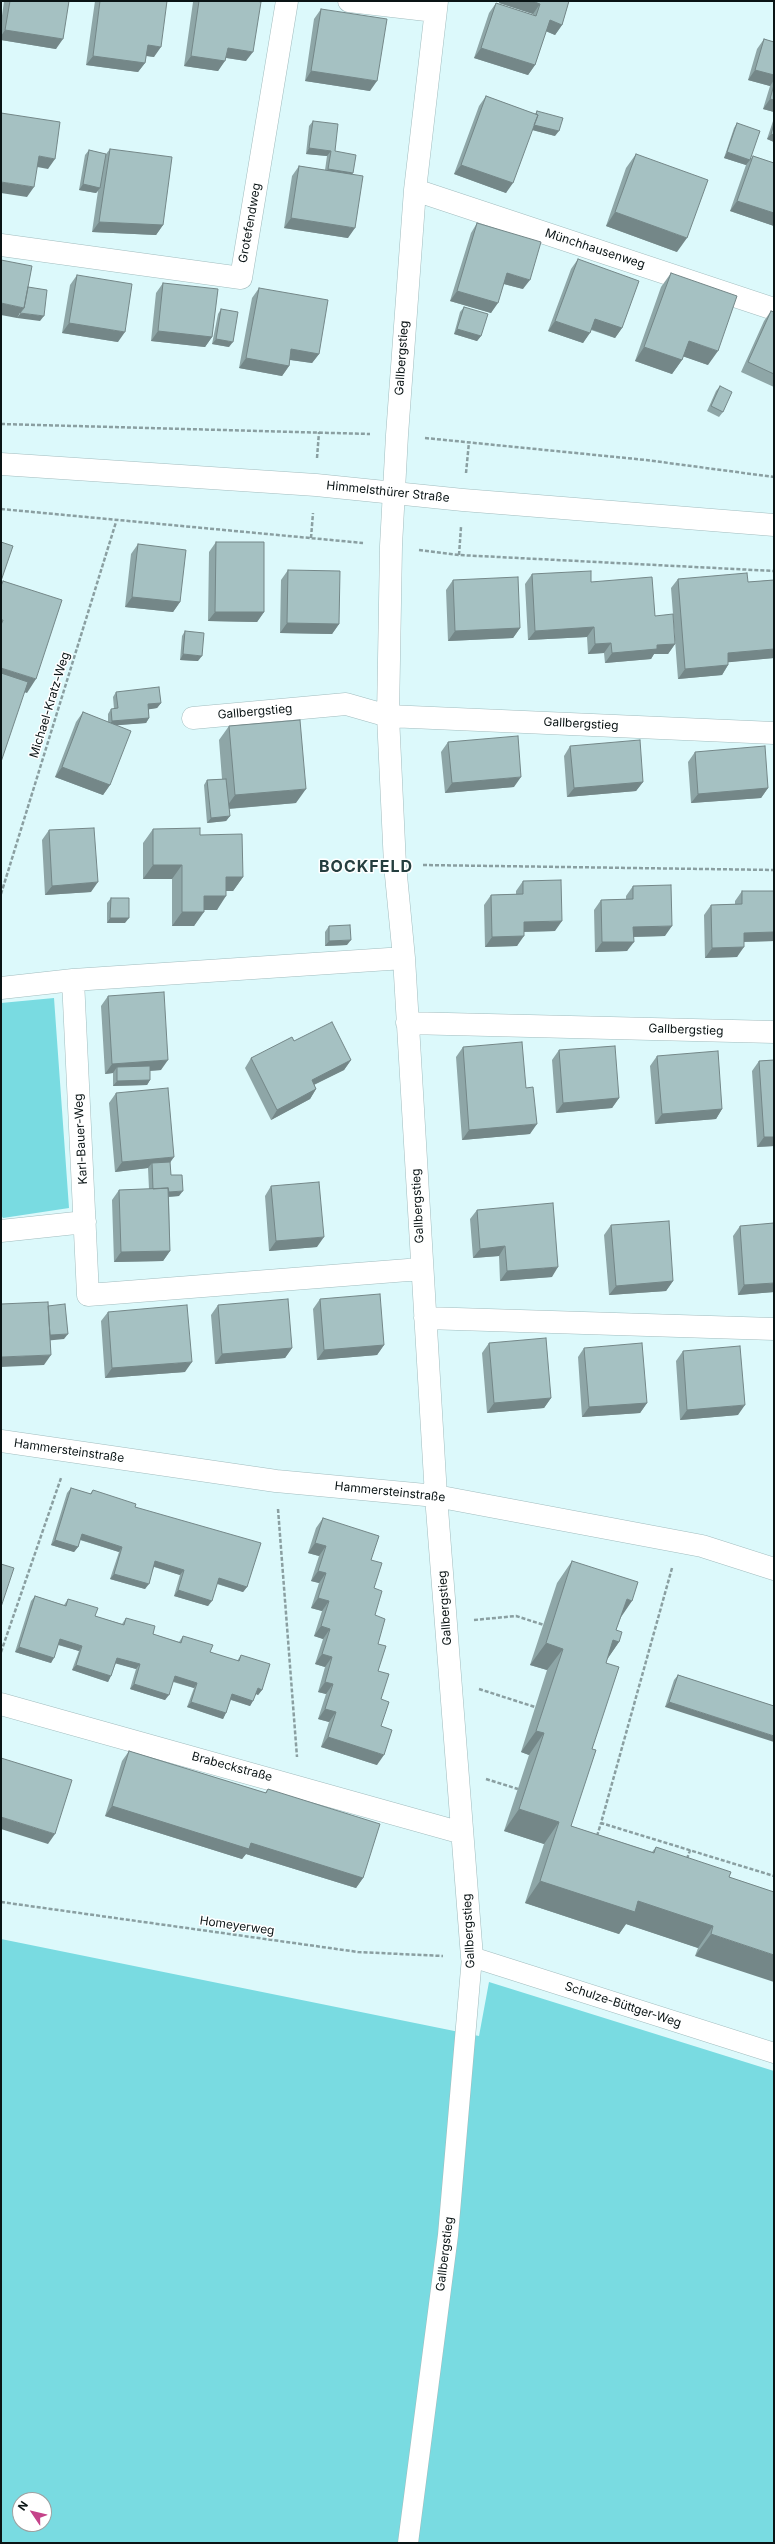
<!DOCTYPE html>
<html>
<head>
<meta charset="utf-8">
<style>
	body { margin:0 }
	#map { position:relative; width:775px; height:2544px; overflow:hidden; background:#dcf9fb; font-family:Inter,sans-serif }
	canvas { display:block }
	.frame { position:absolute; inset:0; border:2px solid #0a1415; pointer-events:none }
	.north { position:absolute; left:12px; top:2492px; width:40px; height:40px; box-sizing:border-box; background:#fff; border:1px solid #9da1a1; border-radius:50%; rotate:305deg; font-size:11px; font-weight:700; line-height:16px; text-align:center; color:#0a1415 }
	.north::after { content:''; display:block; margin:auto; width:14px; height:18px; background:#c5438a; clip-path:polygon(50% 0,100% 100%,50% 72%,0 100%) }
</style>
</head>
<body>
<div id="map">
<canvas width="775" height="2544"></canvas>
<div class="frame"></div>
<div class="north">N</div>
</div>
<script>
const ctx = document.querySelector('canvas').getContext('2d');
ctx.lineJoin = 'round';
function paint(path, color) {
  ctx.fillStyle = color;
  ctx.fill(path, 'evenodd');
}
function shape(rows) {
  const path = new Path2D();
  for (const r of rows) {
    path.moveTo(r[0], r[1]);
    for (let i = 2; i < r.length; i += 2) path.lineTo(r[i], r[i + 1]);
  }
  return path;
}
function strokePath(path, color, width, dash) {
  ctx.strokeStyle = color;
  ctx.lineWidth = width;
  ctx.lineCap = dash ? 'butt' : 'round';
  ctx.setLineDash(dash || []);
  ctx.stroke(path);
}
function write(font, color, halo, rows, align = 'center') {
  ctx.font = font + ' Inter,sans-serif';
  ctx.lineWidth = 3;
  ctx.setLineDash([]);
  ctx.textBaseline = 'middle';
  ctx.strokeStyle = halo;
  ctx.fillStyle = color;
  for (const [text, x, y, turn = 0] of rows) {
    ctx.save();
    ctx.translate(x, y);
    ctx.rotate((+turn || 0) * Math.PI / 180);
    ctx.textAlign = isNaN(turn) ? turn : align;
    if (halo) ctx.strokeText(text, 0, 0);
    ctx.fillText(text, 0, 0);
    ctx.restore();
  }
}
paint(shape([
	[54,998,69,1208,3,1218,1,1215,1,1003],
	[1,1939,479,2036,489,1982,774,2071,774,2543,1,2543],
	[20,2500,44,2500,44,2524,20,2524]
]), '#79dbe1');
const service = shape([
	[408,2543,448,2235,472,1957,774,2053]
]);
const minor = shape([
	[349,1,435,11],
	[437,1,415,190,397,435,391,546,388,716,395,865,404,958,436,1496,472,1957],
	[415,190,774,309],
	[1,245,241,278,287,1],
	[193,718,346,704,388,716,774,733],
	[73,980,88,1295,421,1269],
	[1,988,73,980,404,958],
	[407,1023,774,1032],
	[1,1231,85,1222],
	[425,1318,774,1329],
	[1,1441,276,1481,436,1496,702,1546,774,1569],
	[1,1704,462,1833]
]);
const tertiary = shape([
	[1,464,316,485,463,500,774,525]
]);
strokePath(service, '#a1bcbe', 21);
strokePath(minor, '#a1bcbe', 23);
strokePath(tertiary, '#a1bcbe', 23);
strokePath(shape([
	[1,424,370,434],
	[425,438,646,460,774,477],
	[317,458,319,432],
	[466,473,469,442],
	[1,509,363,543],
	[311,538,313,513],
	[419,550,459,555,774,571],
	[459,555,461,527],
	[423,865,774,870],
	[1,894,116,522],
	[278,1509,297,1757],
	[672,1568,601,1823,774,1876],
	[474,1620,516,1616,544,1625],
	[1,1652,61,1478],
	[479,1689,535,1707],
	[486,1779,518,1789],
	[597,1836,601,1823],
	[687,1859,690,1850],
	[1,1902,358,1952,443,1956]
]), '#8a9fa1', 2.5, [4, 2]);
strokePath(service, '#fff', 20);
strokePath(minor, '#fff', 22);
strokePath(tertiary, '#fff', 22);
paint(shape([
	[4,1,69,1,56,49,1,40,1,23],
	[95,1,167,1,154,57,146,56,145,63,138,72,86,65],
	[194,1,257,1,246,61,226,58,218,71,184,66,193,2],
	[500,1,569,1,562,25,555,35,546,31,535,65,528,75,474,58,489,13,496,3,533,15,533,14,499,3],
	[321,9,370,91,305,81,314,19],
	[764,39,774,42,774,112,763,109,770,86,748,80,757,49],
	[486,96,535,114,537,111,555,136,532,130,506,193,454,174,479,106],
	[774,118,774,142,767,139],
	[313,121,335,151,352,174,348,238,284,228,292,176,299,166,325,170,327,156,306,154,309,126],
	[737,123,750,160,746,165,724,158,734,128],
	[110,149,163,225,156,235,92,232,98,191,96,193,79,190,85,155,89,150,106,154],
	[636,154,677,252,606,226,626,168],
	[753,156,774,163,774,226,730,211,746,165],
	[477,223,523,289,504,284,491,313,450,301,471,233],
	[578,259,622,328,615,338,591,330,583,343,548,331,571,269],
	[671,273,708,365,683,356,682,360,672,374,635,361,661,287],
	[77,275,118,342,62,333,70,285],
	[163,283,212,337,205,347,151,341,156,293],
	[259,288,319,354,312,363,290,360,289,366,282,376,239,368,252,298],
	[464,307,481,336,477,341,454,334,460,312],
	[221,309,229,347,212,344,218,314],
	[771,311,774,312,774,387,741,372,764,321],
	[720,386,723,412,719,417,707,411,716,391],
	[216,542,264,612,257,622,208,621,209,552],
	[138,544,180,602,173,612,125,607,131,554],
	[288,570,339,624,332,634,280,633,281,580],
	[532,574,591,582,655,616,675,644,668,654,654,654,651,659,605,663,604,653,588,654,587,637,528,640,525,584],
	[678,579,748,582,774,580,774,658,728,662,728,665,722,675,678,679,671,588],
	[453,580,520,628,513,638,448,641,446,590],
	[185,631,198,661,180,660,182,636],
	[116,692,161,703,157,708,149,709,149,718,146,723,116,725,110,785,103,795,55,777,76,722,83,712,108,722,108,714,111,709,114,709,113,697],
	[229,726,296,803,229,809,230,816,226,821,207,823,204,785,207,780,222,779,219,740],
	[448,742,514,787,445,793,441,752],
	[570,746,643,782,636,791,567,797,564,756],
	[695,752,768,788,761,798,691,803,688,762],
	[153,829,243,877,233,891,226,891,217,910,204,910,194,926,172,926,172,879,143,879,143,843],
	[49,830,91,892,45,895,42,840],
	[523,881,555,931,524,932,517,946,485,947,484,905,491,895,516,894,516,891],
	[633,886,665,936,634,937,627,951,595,952,594,910,601,900,626,899,626,896],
	[742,891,774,891,774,941,744,942,737,957,705,958,704,915,711,905,735,904,735,901],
	[111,898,125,923,107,923,107,903],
	[329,926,347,945,325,946,325,932],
	[108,996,161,1070,150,1071,150,1080,147,1085,113,1086,113,1073,105,1074,101,1006],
	[294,1041,351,1060,344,1070,314,1085,316,1089,310,1099,271,1120,245,1068,251,1058],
	[463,1047,530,1134,462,1140,456,1057],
	[559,1050,619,1098,612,1108,556,1113,552,1060],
	[657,1056,722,1109,716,1119,655,1124,650,1066],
	[774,1060,774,1146,757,1147,752,1071,759,1061],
	[116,1093,170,1162,171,1175,179,1196,169,1197,170,1251,163,1261,114,1262,112,1200,119,1190,149,1189,148,1168,115,1172,109,1103],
	[271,1186,317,1247,269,1251,265,1196],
	[477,1210,552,1277,500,1281,499,1256,473,1258,470,1219],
	[611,1225,673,1281,666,1291,609,1295,604,1235],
	[740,1226,774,1292,738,1295,733,1236],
	[320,1299,384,1345,377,1355,317,1360,313,1309],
	[218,1305,292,1348,285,1358,215,1364,211,1315],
	[108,1312,185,1372,105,1378,101,1321],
	[489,1343,551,1398,544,1408,487,1413,482,1353],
	[584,1348,647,1403,640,1413,582,1417,578,1357],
	[683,1351,738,1415,680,1420,676,1361],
	[774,1364,774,1381,773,1365],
	[71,1488,90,1494,93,1490,135,1507,247,1587,243,1592,217,1584,208,1606,174,1596,180,1575,154,1567,145,1589,110,1579,119,1552,80,1540,78,1547,74,1552,51,1545,67,1493],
	[323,1518,371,1560,374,1588,375,1615,378,1644,378,1671,381,1699,381,1726,377,1765,321,1747,329,1722,318,1719,326,1694,318,1692,325,1667,315,1664,323,1639,314,1636,322,1611,311,1608,319,1583,311,1581,319,1556,308,1553,316,1528],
	[572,1561,621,1617,616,1630,619,1642,607,1659,606,1663,592,1749,571,1826,652,1852,656,1847,729,1877,774,1892,695,1956,698,1948,626,1924,619,1934,525,1903,544,1844,504,1831,529,1755,521,1752,547,1670,530,1665,557,1583],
	[35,1596,64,1605,68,1599,95,1616,122,1624,126,1618,153,1634,179,1642,183,1636,210,1652,237,1661,241,1655,262,1690,258,1695,256,1694,250,1706,231,1700,223,1719,187,1707,194,1688,173,1682,165,1700,130,1689,136,1669,116,1663,108,1682,72,1670,79,1651,58,1645,51,1663,15,1652,31,1601],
	[678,1675,774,1706,665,1707,674,1680],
	[129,1751,265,1793,268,1789,363,1878,356,1888,246,1854,242,1859,105,1816,122,1761]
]), '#8ea6a7');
paint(shape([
	[500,1,532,1,540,4,533,14,499,3],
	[550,20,562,25,555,35,543,30],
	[5,30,63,39,56,49,1,40,1,36],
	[148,45,161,47,154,57,141,55],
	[228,48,253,52,246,61,221,57],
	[481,48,535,65,528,75,474,58],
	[93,56,145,63,138,72,86,65],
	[191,56,225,61,218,71,184,66],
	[755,70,774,75,774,80,770,86,748,80],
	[311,71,377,81,370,91,305,81],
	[770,99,774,100,774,112,763,109],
	[533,124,559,131,555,136,529,129],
	[771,134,774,135,774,142,767,139],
	[309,148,331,151,327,156,306,154],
	[727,152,750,160,746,165,724,158],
	[39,156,55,159,48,169,32,166],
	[461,165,513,183,506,193,454,174],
	[328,169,353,173,350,178,324,174],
	[1,182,34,187,27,197,1,193],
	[83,184,100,188,96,193,79,190],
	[737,201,774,213,774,226,730,211],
	[615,212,687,238,677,252,606,226],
	[291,218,355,228,348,238,284,228],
	[99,222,163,225,156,235,92,232],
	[507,273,530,280,523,289,500,283],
	[457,291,498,303,491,313,450,301],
	[1,303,24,308,17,318,1,315],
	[20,313,44,316,40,321,17,318],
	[595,319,622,328,615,338,588,328],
	[555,321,590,333,583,343,548,331],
	[69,323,125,332,118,342,62,333],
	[457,329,481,336,477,341,454,334],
	[158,331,212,337,205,347,151,341],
	[216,339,233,342,229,347,212,344],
	[689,341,718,351,708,365,679,355],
	[644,347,682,360,672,374,635,361],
	[291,349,319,354,312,363,284,359],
	[246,358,289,366,282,376,239,368],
	[132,597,180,602,173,612,125,607],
	[215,612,264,612,257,622,208,621],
	[287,623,339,624,332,634,280,633],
	[594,627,587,637,528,640,535,631],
	[520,628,513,638,448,641,455,631],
	[611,643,604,653,588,654,595,644],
	[675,644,668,654,654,654,651,659,605,663,612,653,657,645],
	[774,649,774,658,721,663,728,653],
	[183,654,202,656,198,661,180,660],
	[728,665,722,675,678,679,685,669],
	[1,668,36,679,27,693,1,685],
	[161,703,157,708,145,710,148,704],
	[149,718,146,723,108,726,112,721],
	[62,767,110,785,103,795,55,777],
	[521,777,514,787,445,793,452,783],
	[643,782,636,791,567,797,574,788],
	[768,788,761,798,691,803,698,794],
	[306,789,296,803,225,809,235,795],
	[230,816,226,821,207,823,211,818],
	[153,865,182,865,172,879,143,879],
	[226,877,243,877,233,891,216,891],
	[98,882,91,892,45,895,52,886],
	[204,896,226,896,217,910,194,910],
	[182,912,204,912,194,926,172,926],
	[110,918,129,918,125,923,107,923],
	[562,921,555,931,517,932,524,922],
	[672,926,665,936,627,937,633,927],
	[774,932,774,941,737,942,744,933],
	[524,936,517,946,485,947,492,937],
	[351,940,347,945,325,946,329,941],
	[602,942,634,942,627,951,595,952],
	[744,947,737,957,705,958,712,948],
	[168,1060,161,1070,117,1073,117,1067,113,1073,105,1074,112,1064],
	[351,1060,344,1070,305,1089,312,1080],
	[150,1080,147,1085,113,1086,117,1081],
	[316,1089,310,1099,271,1120,277,1110],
	[619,1098,612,1108,556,1113,563,1103],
	[722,1109,716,1119,655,1124,662,1114],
	[537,1124,530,1134,462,1140,469,1130],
	[764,1137,774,1137,774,1146,757,1147],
	[174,1157,167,1167,152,1163,148,1168,115,1172,122,1162],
	[183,1191,179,1196,150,1198,153,1193],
	[324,1237,317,1247,269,1251,276,1241],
	[505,1246,499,1256,473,1258,480,1249],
	[170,1251,163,1261,114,1262,121,1252],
	[558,1267,552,1277,500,1281,507,1271],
	[673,1281,666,1291,609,1295,616,1286],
	[774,1283,774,1292,738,1295,744,1285],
	[68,1334,64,1339,44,1341,47,1335],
	[384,1345,377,1355,317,1360,324,1350],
	[292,1348,285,1358,215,1364,222,1354],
	[51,1355,44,1365,1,1367,1,1357],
	[192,1362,185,1372,105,1378,112,1368],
	[551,1398,544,1408,487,1413,494,1403],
	[647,1403,640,1413,582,1417,589,1407],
	[745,1405,738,1415,680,1420,687,1410],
	[82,1534,122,1547,119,1552,78,1539],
	[55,1540,78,1547,74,1552,51,1545],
	[315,1543,326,1546,319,1556,308,1553],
	[155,1561,184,1570,180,1575,152,1566],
	[318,1571,326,1573,319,1583,311,1581],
	[114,1574,149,1584,145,1589,110,1579],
	[219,1578,247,1587,243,1592,215,1583],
	[178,1590,212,1601,208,1606,174,1596],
	[318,1598,329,1601,322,1611,311,1608],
	[627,1599,632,1601,617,1623],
	[321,1626,330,1629,323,1639,314,1636],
	[60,1639,82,1646,79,1651,56,1644],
	[613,1640,619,1642,604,1664],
	[546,1643,563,1649,547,1670,530,1665],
	[19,1647,54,1658,51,1663,15,1652],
	[322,1654,332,1657,325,1667,315,1664],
	[117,1658,140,1664,136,1669,114,1663],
	[76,1665,111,1676,108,1682,72,1670],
	[175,1676,197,1683,194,1688,172,1681],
	[325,1682,333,1684,326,1694,318,1692],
	[134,1684,169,1695,165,1700,130,1689],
	[258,1688,262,1690,258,1695,254,1693],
	[232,1694,253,1701,250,1706,229,1699],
	[191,1702,226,1713,223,1719,187,1707],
	[669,1702,774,1736,774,1742,665,1707],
	[325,1709,336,1712,329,1722,318,1719],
	[536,1731,544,1733,529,1755,521,1752],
	[328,1737,384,1755,377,1765,321,1747],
	[112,1806,251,1843,363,1878,356,1888,246,1854,242,1859,105,1816],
	[519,1809,559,1822,544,1844,504,1831],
	[1,1817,55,1834,48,1844,1,1829],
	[540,1881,638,1901,713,1926,698,1948,626,1924,619,1934,525,1903],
	[711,1934,774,1955,774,1982,695,1956]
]), '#748788');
const building = shape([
	[10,1,69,1,63,39,5,30,10,1],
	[100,1,167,1,161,47,148,45,145,63,93,56,100,1],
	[199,1,257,1,261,2,253,52,228,48,225,61,191,56,199,1],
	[532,1,569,1,562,25,550,20,535,65,481,48,496,3,536,16,540,4,532,1],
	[321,9,387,19,377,81,311,71,321,9],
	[764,39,774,42,774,75,755,70,764,39],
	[774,85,774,100,770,99,774,85],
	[486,96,538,115,513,183,461,165,486,96],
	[537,111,563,118,559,131,534,125,538,115,536,114,537,111],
	[1,113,60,122,55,159,39,156,34,187,1,182,1,113],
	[313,121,338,124,335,151,356,155,353,173,328,169,331,151,309,148,313,121],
	[737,123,760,131,750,160,727,152,737,123],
	[774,124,774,135,771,134,774,124],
	[110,149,172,157,163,225,99,222,110,149],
	[89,150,106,154,100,188,83,184,89,150],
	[636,154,708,180,687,238,615,212,636,154],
	[753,156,774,163,774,213,737,201,753,156],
	[299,166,363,176,355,228,291,218,299,166],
	[477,223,541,242,530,280,507,273,498,303,457,291,477,223],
	[578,259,639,281,622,328,595,319,590,333,555,321,578,259],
	[1,260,32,266,24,308,1,303,1,260],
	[671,273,737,296,718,351,689,341,682,360,644,347,671,273],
	[77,275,132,284,125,332,69,323,77,275],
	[163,283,218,289,212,337,158,331,163,283],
	[28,287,47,290,44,316,20,313,24,308,28,287],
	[259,288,328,300,319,354,291,349,289,366,246,358,259,288],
	[464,307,488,314,481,336,457,329,464,307],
	[221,309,238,312,233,342,216,339,221,309],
	[771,311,774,312,774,374,748,362,771,311],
	[720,386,732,392,723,412,711,406,720,386],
	[1,542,13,546,1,581,1,542],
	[216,542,264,542,264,612,215,612,216,542],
	[138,544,186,550,180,602,132,597,138,544],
	[288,570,340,571,339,624,287,623,288,570],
	[591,571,591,582,652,577,655,616,673,614,675,644,657,645,657,649,612,653,611,643,595,644,594,627,535,631,532,574,591,571],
	[747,573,748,582,774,580,774,649,728,653,728,665,685,669,678,579,747,573],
	[518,577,520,628,455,631,453,580,518,577],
	[3,581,62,600,36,679,1,668,1,625,3,620,1,620,1,586,3,581],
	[185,631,204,633,202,656,183,654,185,631],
	[1,673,28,682,1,762,1,673],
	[159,687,161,703,148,704,149,718,112,721,111,709,118,708,116,692,159,687],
	[83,712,131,731,110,785,62,767,83,712],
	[300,720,306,789,235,795,229,726,300,720],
	[518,736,521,777,452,783,448,742,518,736],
	[640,740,643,782,574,788,570,746,640,740],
	[765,746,768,788,698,794,695,752,765,746],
	[226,779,230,816,211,818,207,780,226,779],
	[94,828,98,882,52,886,49,830,94,828],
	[200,828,200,835,242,834,243,877,226,877,226,896,204,896,204,912,182,912,182,865,153,865,153,829,200,828],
	[561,880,562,921,524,922,524,936,492,937,491,895,523,894,523,881,561,880],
	[671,885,672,926,633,927,634,942,602,942,601,900,633,899,633,886,671,885],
	[742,891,774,891,774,932,744,933,744,947,712,948,711,905,742,904,742,891],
	[111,898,129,898,129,918,110,918,111,898],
	[350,925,351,940,329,941,329,926,350,925],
	[164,992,168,1060,112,1064,108,996,164,992],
	[332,1022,351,1060,312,1080,316,1089,277,1110,251,1058,292,1037,294,1041,332,1022],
	[522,1042,526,1088,533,1087,537,1124,469,1130,463,1047,522,1042],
	[615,1046,619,1098,563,1103,559,1050,615,1046],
	[718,1051,722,1109,662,1114,657,1056,718,1051],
	[774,1060,774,1137,764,1137,759,1061,774,1060],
	[150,1066,150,1080,117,1081,117,1067,150,1066],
	[168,1088,174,1157,122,1162,116,1093,168,1088],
	[170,1162,171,1175,182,1175,183,1191,169,1192,168,1188,153,1189,152,1163,170,1162],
	[319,1182,324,1237,276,1241,271,1186,319,1182],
	[168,1188,170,1251,121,1252,119,1190,168,1188],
	[553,1203,558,1267,507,1271,505,1246,480,1249,477,1210,553,1203],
	[669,1221,673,1281,616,1286,611,1225,669,1221],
	[774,1223,774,1283,744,1285,740,1226,774,1223],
	[380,1294,384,1345,324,1350,320,1299,380,1294],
	[288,1299,292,1348,222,1354,218,1305,288,1299],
	[48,1302,51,1355,1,1357,1,1304,48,1302],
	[65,1304,68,1334,50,1335,48,1306,65,1304],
	[187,1305,192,1362,112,1368,108,1312,187,1305],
	[546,1338,551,1398,494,1403,489,1343,546,1338],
	[642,1343,647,1403,589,1407,584,1348,642,1343],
	[740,1346,745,1405,687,1410,683,1351,740,1346],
	[71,1488,91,1494,93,1490,136,1504,135,1507,261,1543,247,1587,219,1578,212,1601,178,1590,184,1570,155,1561,149,1584,114,1574,122,1547,82,1534,78,1547,55,1540,71,1488],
	[323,1518,379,1536,371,1560,382,1563,374,1588,382,1591,375,1615,385,1619,378,1644,386,1646,378,1671,389,1674,381,1699,389,1702,381,1726,392,1730,384,1755,328,1737,336,1712,325,1709,333,1684,325,1682,332,1657,322,1654,330,1629,321,1626,329,1601,318,1598,326,1573,318,1571,326,1546,315,1543,323,1518],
	[572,1561,638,1582,632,1601,627,1599,616,1630,622,1632,619,1642,613,1640,606,1663,619,1667,592,1749,596,1750,571,1826,654,1853,656,1847,731,1872,729,1877,774,1892,774,1955,711,1934,713,1926,638,1901,635,1912,540,1881,559,1822,519,1809,544,1733,536,1731,563,1649,546,1643,572,1561],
	[1,1564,14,1568,1,1607,1,1564],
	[35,1596,66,1606,68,1599,98,1608,95,1616,124,1625,126,1618,155,1626,153,1634,181,1643,183,1636,213,1645,210,1652,239,1661,241,1655,270,1664,262,1690,258,1688,253,1701,232,1694,226,1713,191,1702,197,1683,175,1676,169,1695,134,1684,140,1664,117,1658,111,1676,76,1665,82,1646,60,1639,54,1658,19,1647,35,1596],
	[678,1675,774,1706,774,1736,669,1702,678,1675],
	[129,1751,266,1793,268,1789,380,1824,363,1878,251,1843,249,1849,112,1806,129,1751],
	[1,1758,72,1780,55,1834,1,1817,1,1758]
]);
paint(building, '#a5c1c2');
strokePath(building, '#748788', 1);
write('12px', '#0a1415', '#fff', [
	["Grotefendweg",250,223,-80],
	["Münchhausenweg",595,249,18],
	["Gallbergstieg",402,358,-86],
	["Himmelsthürer Straße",388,492,6],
	["Michael-Kratz-Weg",50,705,-73],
	["Gallbergstieg",255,712,-5],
	["Gallbergstieg",581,724,3],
	["Gallbergstieg",686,1030,2],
	["Karl-Bauer-Weg",81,1139,-93],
	["Gallbergstieg",418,1206,-93],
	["Hammersteinstraße",69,1451,8],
	["Hammersteinstraße",390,1492,6],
	["Gallbergstieg",445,1608,-94],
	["Brabeckstraße",232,1767,15],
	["Homeyerweg",237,1926,8],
	["Gallbergstieg",469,1931,-93],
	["Schulze-Büttger-Weg",623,2005,18],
	["Gallbergstieg",445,2254,-83]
]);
ctx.letterSpacing = '1px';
write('bold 16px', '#253e3f', '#fff', [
	["BOCKFELD",366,867]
]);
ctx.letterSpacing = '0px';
</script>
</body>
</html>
